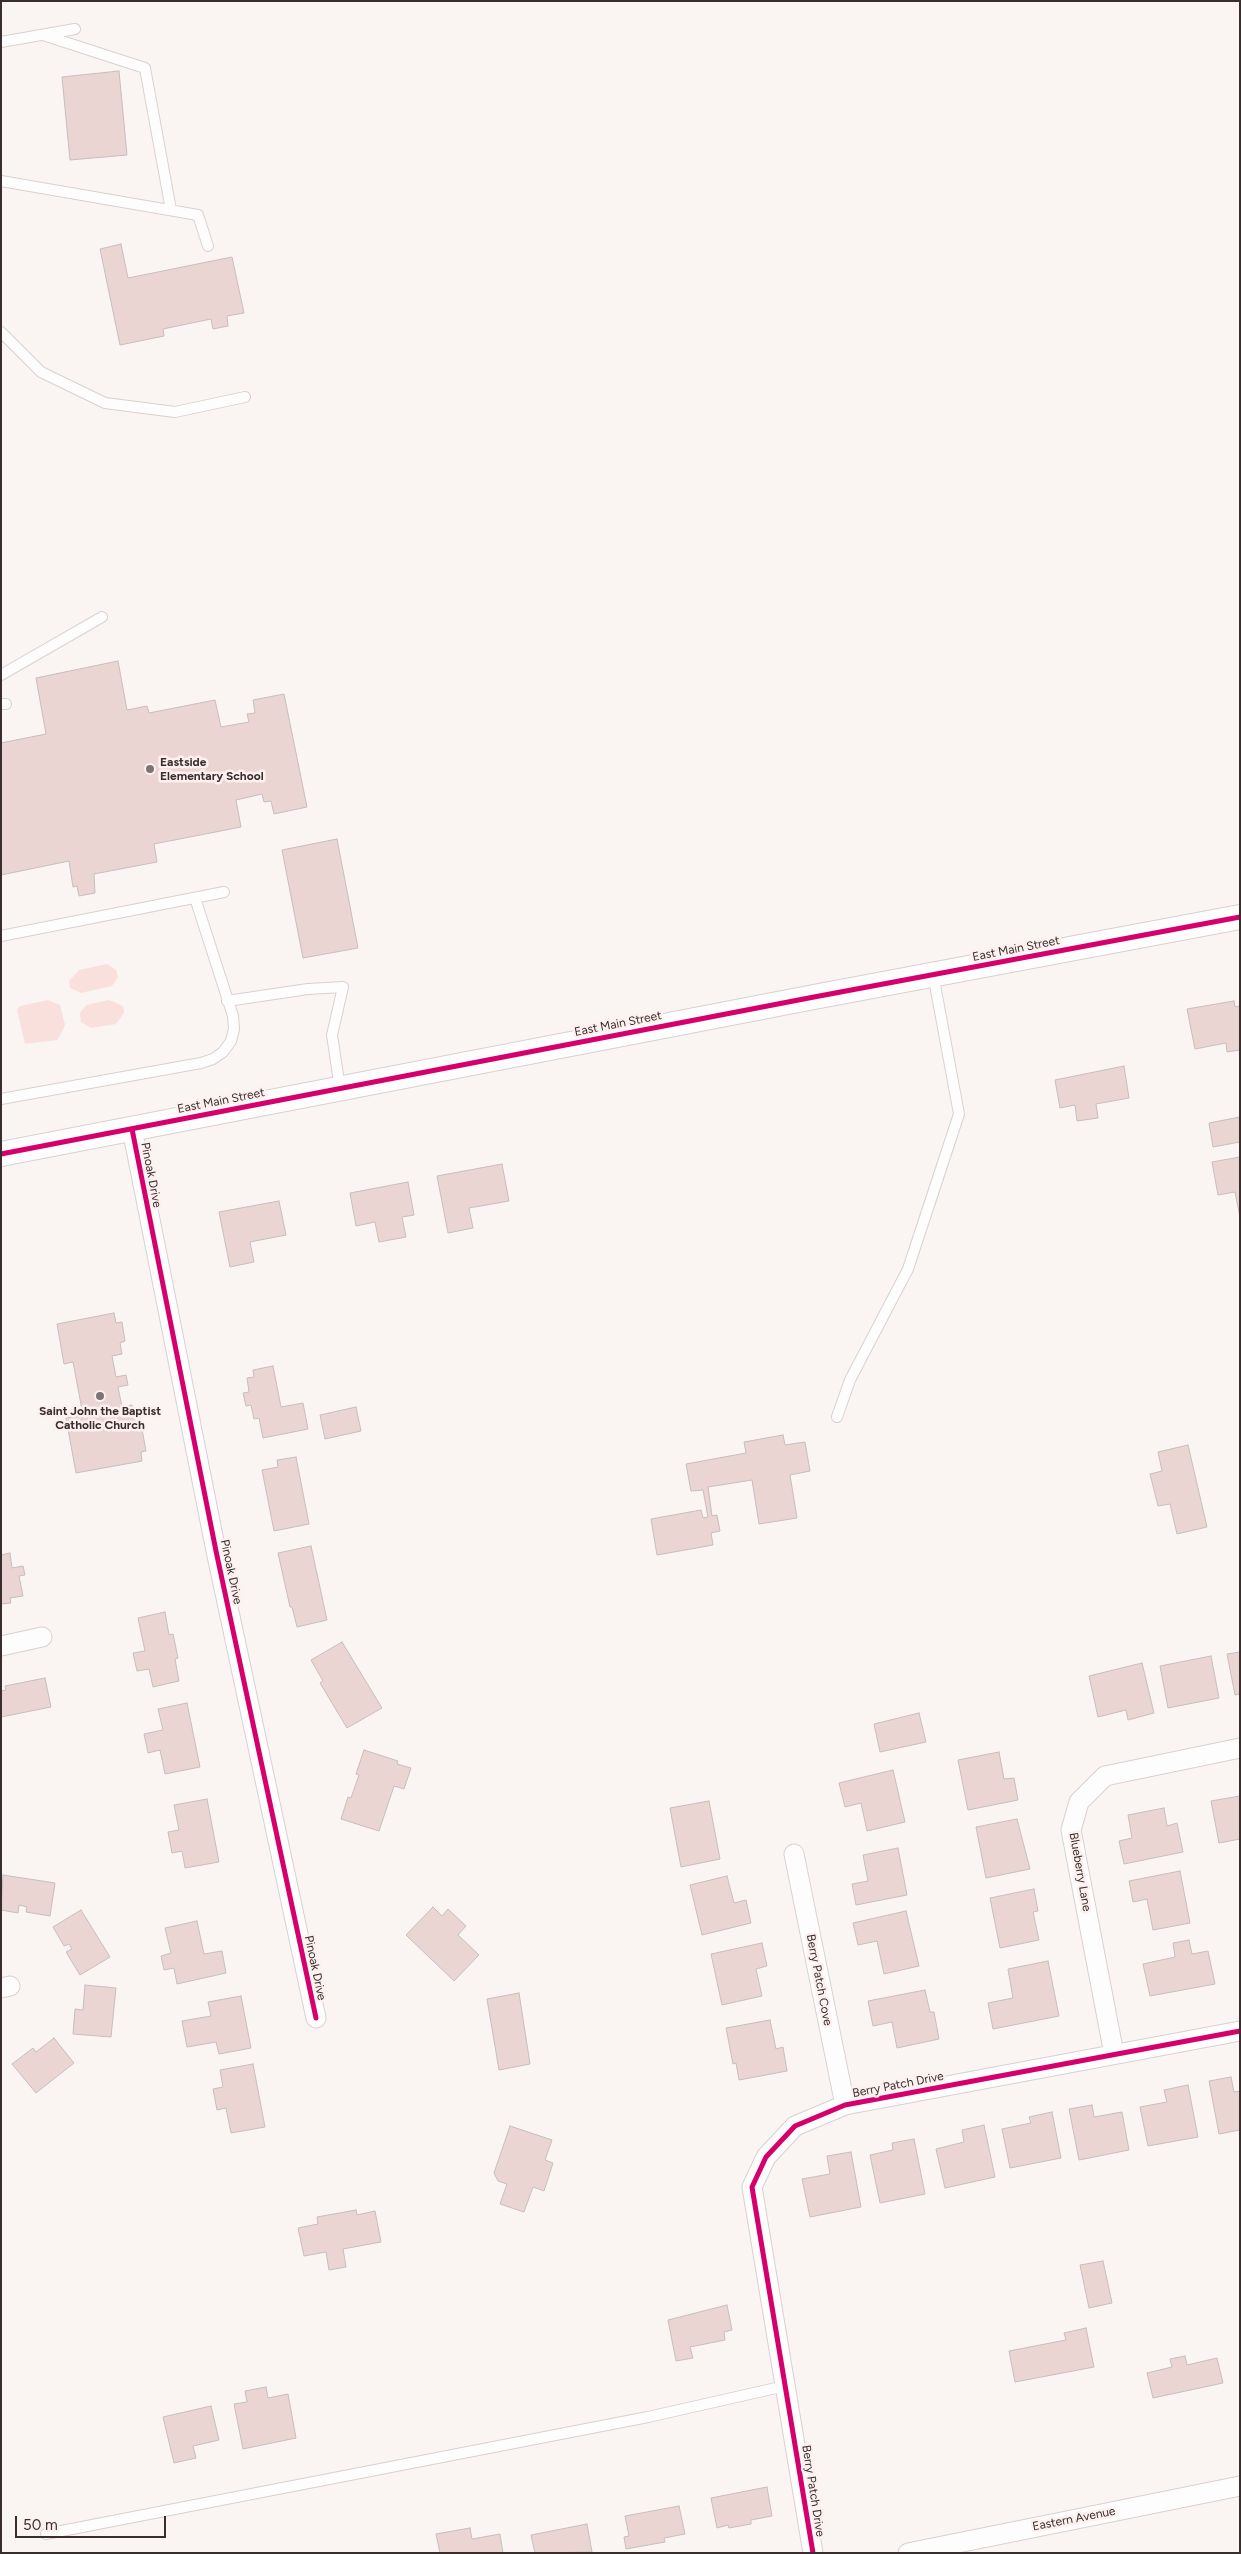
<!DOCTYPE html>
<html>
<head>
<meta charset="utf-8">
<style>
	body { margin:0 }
	#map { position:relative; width:1241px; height:2554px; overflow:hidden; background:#faf4f3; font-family:Figtree,sans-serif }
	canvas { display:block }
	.frame { position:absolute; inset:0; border:2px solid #392e2d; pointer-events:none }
	.scale { position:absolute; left:15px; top:2516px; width:151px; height:22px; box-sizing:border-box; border:2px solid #392e2d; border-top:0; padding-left:6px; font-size:15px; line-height:18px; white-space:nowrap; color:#392e2d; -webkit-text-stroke:4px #fdf1f0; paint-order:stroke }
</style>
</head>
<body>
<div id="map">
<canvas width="1241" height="2554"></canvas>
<div class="frame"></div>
<div class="scale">50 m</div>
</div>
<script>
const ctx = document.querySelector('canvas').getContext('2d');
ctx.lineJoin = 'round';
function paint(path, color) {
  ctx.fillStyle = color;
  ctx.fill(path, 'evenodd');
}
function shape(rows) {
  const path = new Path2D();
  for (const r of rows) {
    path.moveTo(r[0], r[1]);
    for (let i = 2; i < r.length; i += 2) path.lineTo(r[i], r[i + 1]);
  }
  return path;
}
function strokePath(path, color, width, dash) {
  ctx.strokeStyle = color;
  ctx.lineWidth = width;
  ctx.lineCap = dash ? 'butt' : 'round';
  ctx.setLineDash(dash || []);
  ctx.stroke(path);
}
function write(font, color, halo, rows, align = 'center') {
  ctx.font = font + ' Figtree,sans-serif';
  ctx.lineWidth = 5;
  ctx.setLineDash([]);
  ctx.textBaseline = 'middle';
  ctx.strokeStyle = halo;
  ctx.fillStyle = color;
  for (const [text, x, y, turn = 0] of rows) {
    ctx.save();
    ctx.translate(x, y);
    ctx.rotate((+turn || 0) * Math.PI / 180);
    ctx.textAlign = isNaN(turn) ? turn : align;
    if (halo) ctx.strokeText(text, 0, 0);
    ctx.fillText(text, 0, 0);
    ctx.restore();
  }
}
paint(shape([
	[107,964,116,970,118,977,112,986,81,993,70,988,69,981,79,970],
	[48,1000,60,1005,65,1025,61,1034,57,1040,25,1044,17,1010,20,1006],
	[109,1000,123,1006,124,1009,124,1013,116,1024,91,1028,81,1022,80,1013,86,1005]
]), '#f9e0dd');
const building = shape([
	[119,71,127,155,70,160,62,77,119,71],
	[121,244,128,278,232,257,244,313,227,316,228,326,213,329,211,319,163,329,164,336,120,345,100,249,121,244],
	[118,661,127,710,147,706,149,713,215,700,221,727,249,722,247,714,255,713,253,700,284,694,307,807,274,814,271,801,264,802,262,794,236,800,241,827,154,844,157,862,94,874,95,893,79,896,77,886,73,887,69,861,1,875,1,743,46,734,36,678,118,661],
	[337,839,358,948,303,958,282,850,337,839],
	[1234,1001,1235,1007,1240,1006,1240,1050,1227,1052,1226,1043,1195,1049,1187,1009,1234,1001],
	[1124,1066,1129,1098,1096,1104,1098,1118,1077,1121,1075,1105,1060,1108,1055,1080,1124,1066],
	[1240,1117,1240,1142,1213,1147,1209,1123,1240,1117],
	[1240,1157,1240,1217,1235,1192,1218,1195,1212,1162,1240,1157],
	[502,1164,509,1201,469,1208,473,1228,448,1233,437,1176,502,1164],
	[408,1182,414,1215,402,1217,406,1237,379,1242,375,1222,356,1226,350,1193,408,1182],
	[279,1201,286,1235,250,1242,254,1262,230,1267,219,1212,279,1201],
	[114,1313,116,1323,122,1322,125,1341,120,1343,122,1354,112,1356,116,1377,126,1375,128,1385,118,1387,122,1407,132,1405,134,1415,139,1413,146,1451,141,1452,142,1461,76,1473,66,1418,83,1415,73,1362,64,1364,57,1324,114,1313],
	[273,1366,281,1407,303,1403,308,1429,263,1438,259,1418,254,1419,251,1405,246,1406,243,1393,249,1392,247,1378,254,1377,253,1370,273,1366],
	[356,1407,361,1431,325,1439,320,1415,356,1407],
	[783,1435,785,1445,805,1442,810,1471,790,1475,797,1518,759,1524,752,1480,708,1487,712,1516,717,1515,720,1531,711,1533,713,1545,657,1555,651,1519,701,1510,703,1518,708,1517,703,1490,691,1491,686,1464,746,1453,744,1442,783,1435],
	[1188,1445,1207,1527,1177,1534,1170,1504,1158,1506,1150,1474,1162,1471,1158,1452,1188,1445],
	[296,1457,309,1524,274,1531,262,1470,278,1467,277,1460,296,1457],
	[311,1546,327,1620,297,1627,292,1607,290,1607,278,1553,311,1546],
	[10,1553,12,1568,23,1566,25,1575,19,1576,23,1596,10,1598,11,1603,1,1604,1,1555,10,1553],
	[165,1612,169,1635,173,1634,178,1658,175,1659,179,1681,153,1687,149,1669,137,1671,133,1653,145,1651,138,1618,165,1612],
	[342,1642,382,1708,347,1728,320,1683,323,1681,311,1660,342,1642],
	[1240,1652,1240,1694,1235,1695,1227,1654,1240,1652],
	[1211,1656,1219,1698,1168,1708,1160,1666,1211,1656],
	[1142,1663,1154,1713,1128,1720,1126,1710,1098,1717,1089,1676,1142,1663],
	[45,1678,51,1707,1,1717,1,1691,6,1690,5,1686,45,1678],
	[187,1703,200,1767,165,1774,160,1750,148,1753,144,1734,163,1730,158,1709,187,1703],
	[919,1713,926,1742,880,1752,874,1724,919,1713],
	[364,1750,398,1761,397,1764,411,1768,404,1789,394,1786,379,1831,341,1819,348,1797,351,1798,359,1775,356,1774,364,1750],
	[999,1752,1004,1779,1014,1778,1018,1800,968,1810,958,1760,999,1752],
	[893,1770,905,1822,867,1831,861,1803,845,1807,839,1783,893,1770],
	[1240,1796,1240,1839,1219,1843,1211,1801,1240,1796],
	[207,1799,219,1862,185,1868,182,1851,172,1853,168,1832,179,1830,174,1805,207,1799],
	[709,1801,720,1859,681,1867,670,1808,709,1801],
	[1164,1808,1167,1826,1177,1823,1183,1852,1124,1864,1119,1841,1132,1838,1128,1815,1164,1808],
	[1017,1819,1030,1869,986,1878,976,1827,1017,1819],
	[898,1848,907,1895,856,1905,852,1884,868,1881,863,1855,898,1848],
	[1180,1871,1190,1923,1153,1930,1147,1899,1133,1902,1129,1881,1180,1871],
	[3,1875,55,1883,50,1916,26,1912,27,1907,19,1905,18,1913,1,1910,3,1875],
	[727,1876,734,1903,746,1900,751,1923,702,1935,690,1885,727,1876],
	[1034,1889,1038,1911,1033,1912,1039,1940,1000,1948,990,1898,1034,1889],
	[433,1907,442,1916,448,1909,466,1926,458,1935,479,1955,454,1981,406,1935,433,1907],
	[81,1910,110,1957,80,1975,66,1952,72,1949,69,1944,64,1946,53,1927,81,1910],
	[906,1911,919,1966,884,1974,877,1941,858,1945,853,1923,906,1911],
	[197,1921,204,1954,222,1951,226,1973,177,1984,174,1968,164,1970,161,1956,171,1953,165,1928,197,1921],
	[1189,1940,1192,1954,1208,1951,1215,1984,1150,1996,1143,1964,1175,1957,1173,1943,1189,1940],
	[762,1943,767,1966,756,1969,762,1996,722,2005,711,1954,762,1943],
	[1048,1961,1059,2016,993,2029,988,2003,1013,1998,1008,1969,1048,1961],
	[85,1985,116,1988,111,2037,73,2034,75,2009,83,2010,85,1985],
	[925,1990,930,2012,934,2012,939,2039,897,2048,892,2022,873,2026,868,2001,925,1990],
	[519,1993,530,2064,499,2070,487,1999,519,1993],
	[241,1996,251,2048,219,2054,216,2042,187,2047,182,2021,211,2016,208,2002,241,1996],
	[770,2020,776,2049,783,2047,787,2071,739,2080,736,2063,733,2064,726,2028,770,2020],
	[54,2038,74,2063,36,2093,12,2064,33,2048,36,2052,54,2038],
	[253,2064,265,2127,231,2133,226,2108,217,2110,213,2089,223,2087,220,2070,253,2064],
	[1231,2077,1234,2092,1240,2091,1240,2130,1219,2134,1209,2081,1231,2077],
	[1188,2085,1198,2137,1148,2146,1140,2107,1167,2102,1164,2090,1188,2085],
	[1092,2105,1094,2117,1122,2112,1129,2150,1079,2160,1069,2109,1092,2105],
	[1052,2112,1061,2158,1010,2168,1002,2129,1031,2123,1029,2117,1052,2112],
	[984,2125,995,2177,945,2188,936,2149,964,2142,962,2130,984,2125],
	[510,2126,552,2140,545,2160,553,2163,544,2191,533,2187,524,2212,500,2204,507,2184,498,2181,494,2173,510,2126],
	[914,2139,925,2194,880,2203,870,2155,893,2150,892,2143,914,2139],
	[851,2152,861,2207,810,2217,802,2179,830,2174,827,2156,851,2152],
	[356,2210,357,2215,375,2211,381,2242,343,2249,346,2267,329,2270,326,2252,304,2256,298,2228,318,2224,317,2217,356,2210],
	[1103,2261,1112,2303,1089,2308,1080,2265,1103,2261],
	[727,2305,732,2330,724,2332,725,2340,690,2347,693,2358,676,2361,668,2320,727,2305],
	[1086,2328,1094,2367,1015,2382,1009,2351,1066,2340,1064,2333,1086,2328],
	[1185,2356,1187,2365,1217,2358,1223,2383,1153,2398,1147,2373,1172,2367,1170,2359,1185,2356],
	[266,2387,268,2398,288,2394,296,2438,243,2449,234,2404,247,2402,245,2391,266,2387],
	[211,2406,219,2440,193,2446,196,2458,174,2463,163,2417,211,2406],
	[767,2487,772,2516,751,2520,751,2524,729,2528,728,2525,717,2528,711,2498,767,2487],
	[679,2506,685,2534,664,2538,665,2542,626,2549,624,2537,629,2536,625,2516,679,2506],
	[587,2524,592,2552,535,2553,531,2535,587,2524],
	[470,2528,472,2539,500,2534,503,2553,440,2553,436,2534,470,2528]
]);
paint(building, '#ead5d3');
strokePath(building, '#c6bebd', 1);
const service = shape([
	[43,35,145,68,171,210],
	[1,42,75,29],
	[1,181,198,215,208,246],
	[1,332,41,372,105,403,175,412,245,397],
	[1,675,102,617],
	[1,704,6,704],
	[1,936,224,892],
	[227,1001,308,989,343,987,332,1035,340,1088],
	[1,1099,201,1063,213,1059,223,1052,231,1041,234,1029,233,1016,195,898],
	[837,1417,850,1380,908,1269,959,1114,933,974],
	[46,2534,648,2417,785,2386]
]);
const minor = shape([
	[132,1129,216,1551,316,2018],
	[1,1646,42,1637],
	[794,1854,845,2105],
	[1,1988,10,1986],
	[1114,2054,1071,1830,1079,1802,1105,1776,1240,1748],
	[813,2553,752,2187,766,2157,795,2126,845,2105,1240,2031],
	[908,2553,1240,2486]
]);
const tertiary = shape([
	[1,1154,814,997,1240,917]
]);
strokePath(service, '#d9d1d0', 12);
strokePath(minor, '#d9d1d0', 21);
strokePath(tertiary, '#d9d1d0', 26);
strokePath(service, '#fefdfd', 10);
strokePath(minor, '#fefdfd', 19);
strokePath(tertiary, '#fefdfd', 24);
strokePath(shape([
	[132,1129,216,1551,316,2018],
	[1,1154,814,997,1240,917],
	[813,2553,752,2187,766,2157,795,2126,845,2105,1240,2031]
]), '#d6006c', 5);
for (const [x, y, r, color] of [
	[150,769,5,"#7d7372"],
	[100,1396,5,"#7d7372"]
]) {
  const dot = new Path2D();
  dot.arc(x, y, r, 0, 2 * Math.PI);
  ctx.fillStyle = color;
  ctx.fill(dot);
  strokePath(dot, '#fdf1f0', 2);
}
write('bold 12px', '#392e2d', '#fdf1f0', [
	["Eastside",160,762],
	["Elementary School",160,776],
	["Saint John the Baptist",100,1411,"center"],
	["Catholic Church",100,1425,"center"]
], 'left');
write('12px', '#392e2d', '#fdf1f0', [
	["East Main Street",1016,949,-11],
	["East Main Street",618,1024,-11],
	["East Main Street",221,1101,-11],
	["Pinoak Drive",151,1175,79],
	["Pinoak Drive",231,1572,78],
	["Blueberry Lane",1080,1872,80],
	["Pinoak Drive",315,1968,78],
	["Berry Patch Cove",819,1980,79],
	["Berry Patch Drive",898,2085,-11],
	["Berry Patch Drive",813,2491,81],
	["Eastern Avenue",1074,2519,-11]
]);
</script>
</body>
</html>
